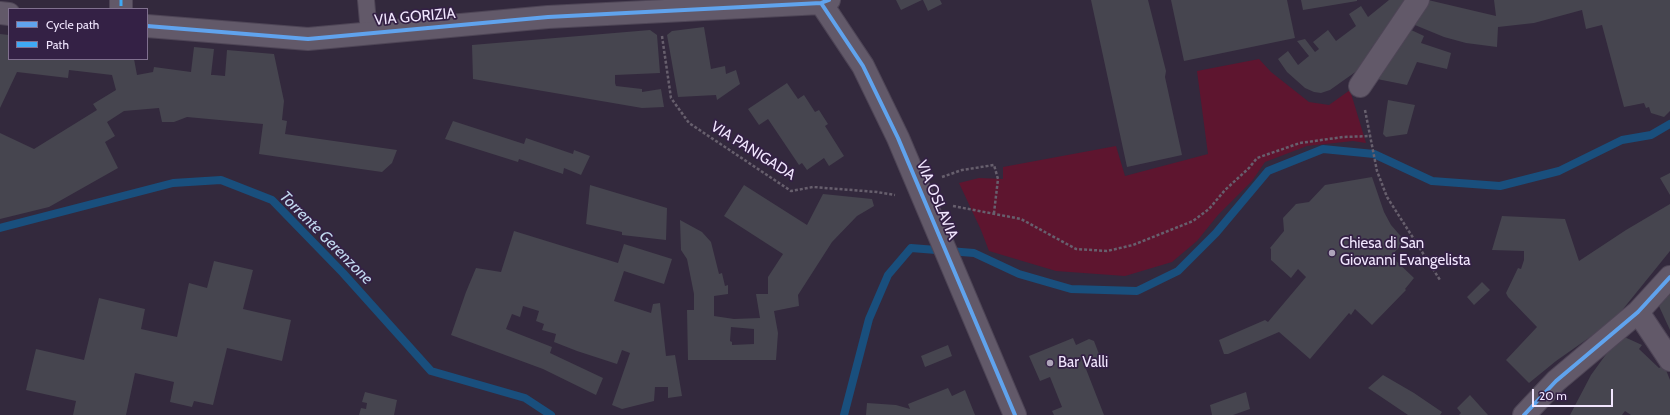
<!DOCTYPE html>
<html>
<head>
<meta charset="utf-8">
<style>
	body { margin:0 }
	#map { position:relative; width:1670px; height:415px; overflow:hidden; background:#33293d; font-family:Cabin,sans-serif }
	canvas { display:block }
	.legend { position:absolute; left:8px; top:8px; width:140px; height:52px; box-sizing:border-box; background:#342145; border:1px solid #80708f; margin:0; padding:5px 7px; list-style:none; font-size:12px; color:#f1e6fe }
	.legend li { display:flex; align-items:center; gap:8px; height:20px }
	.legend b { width:20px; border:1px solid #80708f }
	.scale { position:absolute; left:1532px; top:389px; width:81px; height:18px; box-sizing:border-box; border:2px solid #f1e6fe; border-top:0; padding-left:5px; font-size:12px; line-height:14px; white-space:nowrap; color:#f1e6fe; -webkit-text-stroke:3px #342145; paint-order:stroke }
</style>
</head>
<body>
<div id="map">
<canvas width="1670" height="415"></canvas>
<ul class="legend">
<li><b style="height:5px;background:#60a3ed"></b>Cycle path</li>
<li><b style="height:5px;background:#3fa9f5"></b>Path</li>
</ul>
<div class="scale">20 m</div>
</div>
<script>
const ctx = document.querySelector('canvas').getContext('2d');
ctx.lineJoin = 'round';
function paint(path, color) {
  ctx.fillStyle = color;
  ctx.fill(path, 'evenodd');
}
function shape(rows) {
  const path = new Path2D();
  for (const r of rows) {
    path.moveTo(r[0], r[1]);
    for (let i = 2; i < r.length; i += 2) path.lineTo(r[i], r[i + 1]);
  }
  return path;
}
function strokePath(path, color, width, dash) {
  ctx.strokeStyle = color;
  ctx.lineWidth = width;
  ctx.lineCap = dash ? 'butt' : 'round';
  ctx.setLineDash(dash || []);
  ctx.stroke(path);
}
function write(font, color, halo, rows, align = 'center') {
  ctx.font = font + ' Cabin,sans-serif';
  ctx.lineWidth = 3.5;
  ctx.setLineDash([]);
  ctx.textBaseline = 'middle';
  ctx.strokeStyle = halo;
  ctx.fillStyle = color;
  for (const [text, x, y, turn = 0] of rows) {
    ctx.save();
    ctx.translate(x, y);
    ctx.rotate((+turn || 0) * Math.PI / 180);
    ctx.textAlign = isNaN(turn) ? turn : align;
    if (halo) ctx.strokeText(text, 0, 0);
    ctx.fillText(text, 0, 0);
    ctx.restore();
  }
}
paint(shape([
	[1259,59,1271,72,1309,102,1329,105,1350,90,1366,143,1353,141,1307,146,1265,162,1252,181,1218,215,1197,241,1172,262,1125,276,1056,271,989,251,981,230,959,183,979,178,1003,179,1003,167,1116,146,1125,176,1208,154,1197,71]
]), '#5e152f');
strokePath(shape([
	[0,228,173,183,221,180,272,200,343,273,431,371,525,398,551,415],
	[844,415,869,319,888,275,911,248,974,253,1019,274,1071,289,1137,291,1178,271,1216,233,1268,171,1323,149,1374,154,1432,181,1500,186,1559,171,1622,140,1651,135,1670,124]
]), '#194f7d', 8);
paint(shape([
	[896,0,922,0,901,10],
	[923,0,940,0,942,4,928,11],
	[1091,0,1148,0,1166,71,1165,77,1182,155,1127,167],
	[1171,0,1287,0,1295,38,1184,61],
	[1301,0,1357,0,1357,1,1303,10],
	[1389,0,1412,0,1394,26,1372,47,1361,68,1330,90,1321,93,1314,92,1305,88,1287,72,1278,59,1288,51,1298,65,1309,56,1297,41,1305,39,1315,52,1319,49,1313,42,1328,30,1336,41,1356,26,1349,14,1361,6,1368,17],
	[1428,0,1496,16,1494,0,1670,0,1670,111,1664,117,1651,113,1649,107,1646,108,1644,103,1624,107,1602,25,1586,29,1582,10,1534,23,1498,27,1497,47,1466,43,1444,37,1410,23],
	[704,27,711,69,725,66,726,74,736,70,740,84,717,100,716,95,678,97,667,35,672,31],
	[1407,28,1424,36,1421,43,1451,53,1447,69,1417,62,1407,85,1377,79],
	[650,30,657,35,660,73,615,75,615,83,616,86,642,89,642,92,661,89,664,107,642,108,473,79,472,45],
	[0,34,9,35,9,59,134,59,137,75,153,72,154,67,191,72,194,47,214,49,211,75,214,75,225,76,227,50,274,54,284,101,282,120,287,121,285,134,397,150,392,163,382,172,361,169,259,154,263,124,187,117,174,122,162,122,159,108,124,111,107,122,115,136,105,142,118,168,49,207,0,219,0,133,34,149,97,110,93,104,116,90,112,75,69,70,68,78,17,72,0,108],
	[787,83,798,99,804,95,815,112,819,110,828,124,825,126,844,156,829,166,824,158,807,170,802,163,799,165,768,119,759,125,748,109],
	[1388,100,1415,105,1407,134,1386,137,1383,134],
	[453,121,524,144,526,138,573,154,574,150,590,156,581,175,564,168,563,174,519,159,518,162,445,139],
	[1670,173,1670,195,1660,178],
	[1372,177,1384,212,1391,225,1405,241,1391,256,1414,278,1405,289,1406,290,1372,325,1355,309,1351,315,1349,313,1310,359,1279,332,1228,354,1224,354,1219,340,1265,320,1268,322,1306,277,1298,269,1291,278,1271,260,1271,249,1270,248,1284,231,1283,218,1296,204,1309,202,1325,185],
	[590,185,667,208,666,240,622,235,622,232,586,224],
	[744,185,807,225,823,194,872,199,874,206,857,216,832,242,798,295,799,306,774,311,778,333,776,360,688,360,687,310,694,310,694,294,687,259,681,250,680,220,702,232,711,242,719,274,722,273,725,286,728,285,728,294,714,296,714,316,734,319,760,318,756,294,768,294,768,277,783,254,724,216],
	[731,327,754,329,754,344,732,345,732,342,730,341],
	[1670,204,1670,251,1619,314,1603,328,1556,361,1529,383,1506,360,1537,327,1508,297,1506,293,1518,268,1521,269,1524,260,1524,251,1492,250,1502,216,1565,219,1579,261,1626,230],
	[514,231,618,263,624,244,672,259,664,284,624,271,614,301,651,313,653,304,660,303,666,356,675,355,682,396,668,398,668,387,655,387,654,401,622,409,612,405,630,353,622,350,617,364,577,351,554,342,556,334,542,330,544,324,536,321,539,311,523,306,520,317,512,314,506,329,552,347,550,353,603,378,596,395,543,369,451,335,466,292,476,268,501,272],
	[214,261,253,270,243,309,291,320,282,361,227,348,213,405,194,401,192,407,170,402,174,382,135,373,126,415,73,415,76,401,26,390,36,349,84,360,99,298,145,309,141,329,177,337,189,283,207,288],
	[1482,282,1490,290,1474,305,1467,297],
	[1670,293,1670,330,1658,304],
	[1620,335,1642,345,1639,349,1659,368,1664,365,1670,380,1670,415,1631,415,1625,411,1622,415,1570,415,1591,375],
	[1073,338,1076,345,1089,339,1094,341,1099,354,1098,365,1086,369,1104,415,1054,415,1052,411,1062,407,1050,377,1040,381,1029,356],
	[948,345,952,356,925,367,921,356],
	[1383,375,1414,393,1442,412,1440,415,1408,415,1368,388],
	[948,388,952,396,965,390,975,415,866,415,867,403,896,405,910,409,908,404],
	[365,392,397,400,394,415,359,415,361,408,366,409,367,403,362,402],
	[1246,392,1250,409,1233,415,1212,415,1210,405],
	[1470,395,1488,415,1459,415,1461,413,1457,408]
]), '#46454f');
const lane = shape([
	[366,0,369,33]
]);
const street = shape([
	[121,0,121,9],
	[821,3,863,66,898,138,1015,415],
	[0,13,9,14],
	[147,26,308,39,548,17,821,3,829,0],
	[1360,86,1418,0],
	[1638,312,1670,360],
	[1524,415,1556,381,1638,312,1670,277]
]);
strokePath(lane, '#4e4556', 18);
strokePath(street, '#4e4556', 24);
strokePath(shape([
	[662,36,671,98,689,123,791,191,813,187,877,192,895,195],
	[1365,110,1377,171,1387,197,1440,280],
	[942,177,962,170,994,165,998,179,994,213],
	[953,206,1021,219,1076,249,1107,251,1133,245,1193,221,1209,209,1225,190,1249,168,1257,158,1300,143,1343,137,1371,136]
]), '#675f6d', 2.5, [3, 2]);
strokePath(lane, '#625969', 16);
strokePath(street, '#625969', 22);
strokePath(shape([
	[121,0,121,9]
]), '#3fa9f5', 3, [6, 3]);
strokePath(shape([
	[821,3,863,66,898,138,1015,415],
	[147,26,308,39,548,17,821,3,829,0],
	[1524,415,1556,381,1638,312,1670,277]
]), '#60a3ed', 4);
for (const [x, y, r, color] of [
	[1332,253,4,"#aea4ba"],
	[1050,363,4,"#aea4ba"]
]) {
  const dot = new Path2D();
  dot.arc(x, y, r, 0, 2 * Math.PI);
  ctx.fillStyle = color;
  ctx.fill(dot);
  strokePath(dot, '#342145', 1.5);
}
write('15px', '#f1e6fe', '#342145', [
	["VIA GORIZIA",415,17,-5],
	["VIA PANIGADA",753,151,32],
	["VIA OSLAVIA",937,200,67]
]);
write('15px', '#f1e6fe', '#342145', [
	["Chiesa di San",1340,244],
	["Giovanni Evangelista",1340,261],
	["Bar Valli",1058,363]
], 'left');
write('italic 16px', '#c0d7ed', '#342145', [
	["Torrente Gerenzone",326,238,45]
]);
</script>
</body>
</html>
